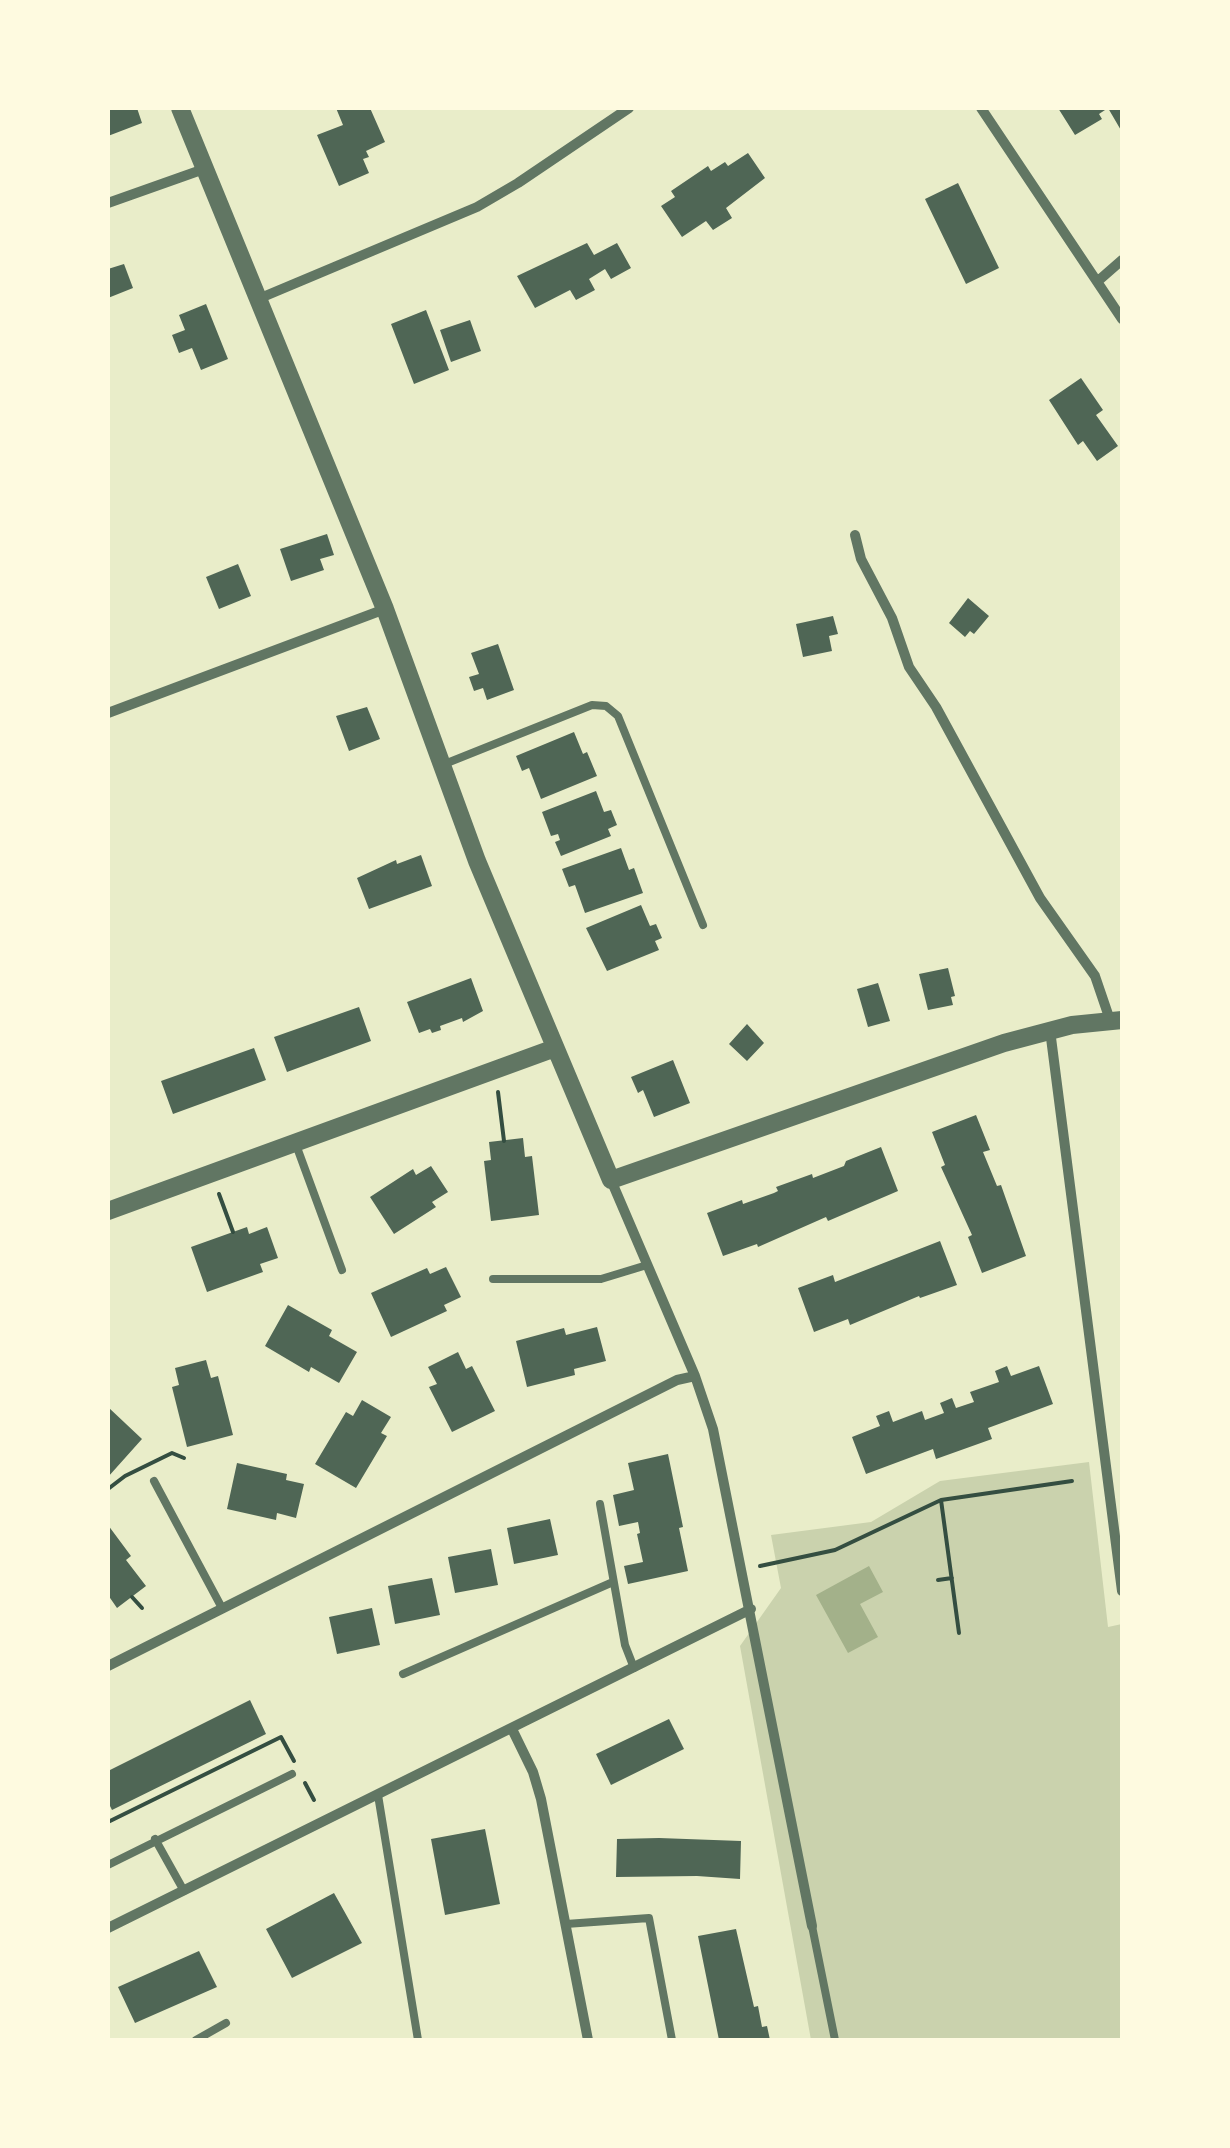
<!DOCTYPE html>
<html>
<head>
<meta charset="utf-8">
<style>
	body { margin:0 }
	#map { position:relative; width:1230px; height:2148px; overflow:hidden; background:#e9edc9; font-family:"Varela Round",sans-serif }
	canvas { display:block }
	.frame { position:absolute; inset:0; border:110px solid #fefae0; pointer-events:none }
</style>
</head>
<body>
<div id="map">
<canvas width="1230" height="2148"></canvas>
<div class="frame"></div>
</div>
<script>
const ctx = document.querySelector('canvas').getContext('2d');
ctx.lineJoin = 'round';
function paint(path, color) {
  ctx.fillStyle = color;
  ctx.fill(path, 'evenodd');
}
function shape(rows) {
  const path = new Path2D();
  for (const r of rows) {
    path.moveTo(r[0], r[1]);
    for (let i = 2; i < r.length; i += 2) path.lineTo(r[i], r[i + 1]);
  }
  return path;
}
function strokePath(path, color, width, dash) {
  ctx.strokeStyle = color;
  ctx.lineWidth = width;
  ctx.lineCap = dash ? 'butt' : 'round';
  ctx.setLineDash(dash || []);
  ctx.stroke(path);
}
paint(shape([
	[1089,1462,1108,1627,1122,1624,1122,2040,811,2040,740,1646,781,1588,771,1535,871,1522,940,1481]
]), '#cad2ad');
paint(shape([
	[869,1566,883,1592,860,1604,878,1637,848,1653,816,1595]
]), '#a3b18a');
paint(shape([
	[108,108,137,108,142,123,108,136],
	[336,108,370,108,385,142,366,151,369,157,363,159,369,173,339,186,317,135,343,125],
	[1058,108,1122,108,1122,132,1108,108,1099,114,1102,119,1075,135],
	[748,153,765,178,726,208,732,218,713,230,706,221,682,237,661,206,675,197,671,191,708,166,711,171,725,162,728,166],
	[958,183,999,268,966,284,925,199],
	[587,243,594,255,617,243,631,268,611,279,605,269,589,279,595,290,576,300,570,290,535,308,517,276],
	[124,264,133,288,108,298,108,269],
	[206,304,228,359,201,370,192,348,179,353,172,335,185,330,179,315],
	[426,310,449,370,414,384,391,324],
	[470,320,481,351,451,362,440,330],
	[1081,378,1103,410,1096,415,1118,446,1097,461,1083,441,1078,445,1049,400],
	[327,534,334,555,320,559,324,570,291,581,280,549],
	[238,564,251,596,219,609,206,577],
	[968,598,989,616,974,634,970,631,965,637,949,623],
	[833,616,838,634,829,636,832,651,803,657,796,624],
	[498,644,514,690,487,700,483,688,474,691,469,677,479,674,471,653],
	[367,707,380,739,349,751,336,716],
	[574,732,583,754,587,752,597,776,541,799,529,768,522,771,516,756],
	[596,791,604,812,611,810,617,825,608,829,611,836,561,856,555,842,560,840,558,834,551,836,542,812],
	[621,848,629,870,634,868,643,893,585,913,575,885,569,887,562,869],
	[421,855,432,886,369,909,357,878,396,860,397,864],
	[641,905,650,926,656,924,662,938,655,941,659,950,607,971,586,928],
	[948,968,955,996,951,997,953,1005,928,1010,919,974],
	[471,978,483,1011,463,1022,462,1018,440,1026,441,1030,432,1033,430,1029,419,1033,407,1002],
	[878,983,890,1021,868,1027,857,989],
	[359,1007,371,1041,287,1072,274,1037],
	[747,1024,764,1043,747,1061,729,1044],
	[254,1048,266,1080,173,1114,161,1081],
	[673,1060,690,1103,654,1117,643,1090,638,1093,631,1077],
	[976,1115,990,1150,983,1152,997,1186,1001,1185,1026,1256,982,1273,968,1237,972,1235,941,1167,945,1165,932,1132],
	[523,1138,525,1157,532,1156,539,1215,491,1221,484,1161,491,1160,489,1142],
	[881,1147,898,1191,828,1221,826,1217,758,1247,757,1244,723,1256,707,1213,742,1200,743,1204,774,1193,778,1191,776,1187,812,1174,813,1178,844,1166,846,1161],
	[431,1166,448,1192,432,1202,436,1207,394,1234,370,1197,413,1169,416,1175],
	[247,1227,249,1234,267,1227,278,1258,260,1264,263,1272,207,1292,191,1247],
	[940,1241,957,1285,920,1298,919,1296,850,1325,848,1319,814,1332,798,1288,833,1275,835,1282],
	[446,1267,461,1297,444,1305,447,1311,391,1337,371,1293,427,1268,430,1274],
	[288,1305,332,1330,329,1336,357,1352,339,1383,311,1367,309,1372,265,1346],
	[597,1327,606,1361,574,1369,575,1375,527,1387,516,1341,564,1328,566,1335],
	[458,1352,466,1369,472,1366,495,1411,452,1432,429,1387,437,1384,428,1367],
	[206,1360,211,1378,218,1376,233,1435,187,1447,172,1387,179,1385,175,1368],
	[1007,1366,1011,1376,1039,1366,1053,1404,988,1428,992,1439,936,1459,933,1449,866,1474,852,1437,880,1426,876,1416,889,1411,893,1422,922,1411,925,1420,944,1413,940,1403,952,1398,956,1408,974,1402,970,1392,999,1382,995,1371],
	[362,1400,391,1417,381,1433,387,1436,356,1488,315,1464,346,1412,353,1416],
	[108,1407,142,1439,108,1477],
	[668,1454,683,1527,679,1528,688,1571,628,1584,624,1566,643,1562,637,1534,640,1533,638,1522,619,1526,613,1495,634,1490,628,1463],
	[237,1463,287,1474,286,1480,304,1484,296,1518,277,1513,276,1520,227,1509],
	[550,1519,558,1555,514,1564,507,1528],
	[108,1525,131,1556,126,1560,146,1586,117,1608,108,1595],
	[491,1549,498,1585,455,1593,448,1557],
	[432,1578,440,1615,395,1624,388,1586],
	[372,1608,380,1645,337,1654,329,1617],
	[250,1700,266,1734,112,1810,108,1802,108,1771],
	[669,1719,684,1749,611,1785,596,1754],
	[485,1829,500,1904,445,1915,431,1839],
	[659,1838,741,1841,740,1879,697,1876,616,1877,617,1839],
	[334,1893,362,1943,292,1978,266,1929],
	[736,1929,754,2007,758,2006,762,2027,767,2026,770,2040,719,2040,698,1936],
	[199,1951,217,1987,135,2023,118,1987]
]), '#4f6655');
strokePath(shape([
	[498,1092,504,1141],
	[219,1194,233,1232],
	[108,1489,125,1476,172,1453,184,1458],
	[760,1566,835,1550,941,1500],
	[938,1580,952,1578],
	[132,1597,142,1608],
	[959,1633,941,1500,1072,1481],
	[305,1783,314,1800],
	[108,1822,281,1737,294,1761]
]), '#344e41', 4);
strokePath(shape([
	[442,765,592,705,606,706,618,716,703,925],
	[295,1142,342,1270],
	[493,1279,601,1279,647,1265],
	[154,1481,222,1608],
	[600,1504,625,1645,634,1668],
	[403,1674,613,1582],
	[378,1795,418,2040],
	[155,1839,184,1891],
	[108,1865,292,1774],
	[566,1924,649,1918,672,2040],
	[812,1926,835,2040],
	[196,2040,226,2023]
]), '#617663', 8);
strokePath(shape([
	[981,108,1122,319],
	[108,203,204,169],
	[1098,281,1122,260],
	[258,299,477,207,518,183,629,108],
	[855,535,861,559,892,618,909,667,936,707,1040,898,1095,976,1110,1020],
	[108,713,385,609],
	[1050,1030,1122,1591],
	[611,1180,695,1376,713,1429,812,1926],
	[108,1666,677,1380,695,1376],
	[512,1729,533,1772,541,1799,588,2040],
	[108,1928,751,1609]
]), '#617663', 10);
strokePath(shape([
	[180,108,385,609,477,861,611,1180,1004,1043,1072,1025,1122,1020],
	[108,1211,555,1048]
]), '#617663', 18);
</script>
</body>
</html>
